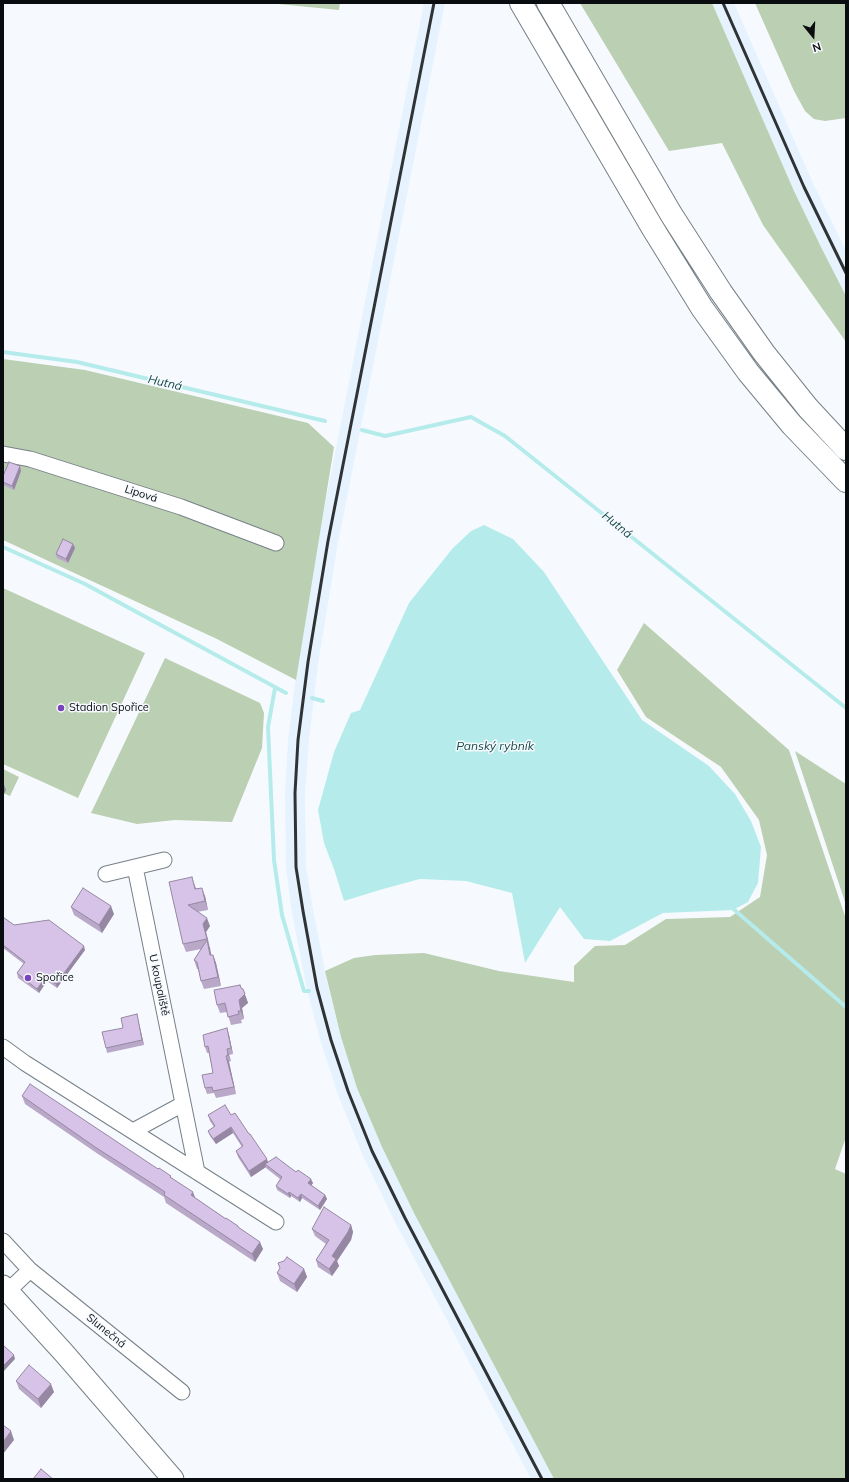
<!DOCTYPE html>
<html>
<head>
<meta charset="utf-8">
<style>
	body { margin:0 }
	#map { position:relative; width:849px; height:1482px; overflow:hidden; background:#f6fafe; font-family:Mulish,sans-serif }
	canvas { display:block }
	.frame { position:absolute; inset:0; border:4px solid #0a0d10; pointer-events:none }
	.north { position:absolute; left:793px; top:16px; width:40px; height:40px; -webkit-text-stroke:3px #f6fafe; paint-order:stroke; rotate:162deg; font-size:11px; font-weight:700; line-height:16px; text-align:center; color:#0a0d10 }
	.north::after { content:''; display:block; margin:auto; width:14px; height:18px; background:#0a0d10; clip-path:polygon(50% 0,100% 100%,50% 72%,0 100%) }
</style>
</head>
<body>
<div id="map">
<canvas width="849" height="1482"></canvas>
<div class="frame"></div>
<div class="north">N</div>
</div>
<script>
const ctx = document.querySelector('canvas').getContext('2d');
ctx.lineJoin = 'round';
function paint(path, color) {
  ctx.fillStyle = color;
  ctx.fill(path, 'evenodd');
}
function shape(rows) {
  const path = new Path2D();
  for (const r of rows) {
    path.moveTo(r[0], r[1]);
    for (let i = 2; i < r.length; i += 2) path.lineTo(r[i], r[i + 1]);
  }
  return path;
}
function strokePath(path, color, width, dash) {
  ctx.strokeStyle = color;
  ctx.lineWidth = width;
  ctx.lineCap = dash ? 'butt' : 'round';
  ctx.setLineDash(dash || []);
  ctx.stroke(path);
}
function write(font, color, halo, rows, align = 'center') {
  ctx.font = font + ' Mulish,sans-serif';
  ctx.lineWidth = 3;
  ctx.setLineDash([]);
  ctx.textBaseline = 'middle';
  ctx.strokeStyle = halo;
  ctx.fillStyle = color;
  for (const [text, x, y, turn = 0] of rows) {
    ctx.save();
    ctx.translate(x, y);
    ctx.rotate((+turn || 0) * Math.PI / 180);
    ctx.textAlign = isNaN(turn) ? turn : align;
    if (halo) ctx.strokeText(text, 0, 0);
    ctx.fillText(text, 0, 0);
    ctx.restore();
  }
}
paint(shape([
	[424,3,445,3,338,543,318,664,309,741,305,794,306,866,313,909,328,986,341,1037,357,1088,382,1147,414,1213,554,1479,531,1479,395,1222,363,1156,338,1095,321,1043,307,990,292,913,286,868,285,793,288,739,298,661,318,539],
	[712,3,734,3,813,183,846,251,846,296,821,247,794,191]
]), '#e6f3fe');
paint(shape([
	[268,3,340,3,339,10],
	[580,3,712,3,794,191,821,247,846,296,846,342,763,225,722,143,669,151],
	[755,3,846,3,846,118,825,121,814,119,805,111,794,91],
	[3,359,85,370,308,423,334,447,296,680,217,639,3,540],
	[3,588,145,653,78,798,3,764],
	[644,623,789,750,846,919,846,1137,835,1169,846,1174,846,1479,554,1479,414,1213,382,1147,357,1088,341,1037,325,971,354,958,375,955,424,953,499,971,574,982,574,966,595,946,625,945,666,919,730,917,760,897,767,855,759,820,721,767,646,717,617,670],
	[165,658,260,703,264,713,262,748,232,822,175,820,137,824,91,813],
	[795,751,846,784,846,905],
	[3,769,19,777,10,796,3,793]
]), '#bbcfb2');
paint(shape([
	[484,525,513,539,544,572,642,720,709,766,735,794,751,821,761,847,758,883,748,902,733,910,663,913,610,941,584,939,560,907,525,963,512,893,466,881,420,879,383,889,344,901,334,869,324,843,318,810,334,752,351,713,360,710,409,603,452,549,471,531]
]), '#b5eceb');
strokePath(shape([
	[3,352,77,362,325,421],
	[362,430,385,436,471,417,505,436,846,708],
	[3,547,85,584,286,693],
	[275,688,268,727,274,860,282,915,304,991,309,991],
	[312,698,323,701],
	[730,906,846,1007]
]), '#b5eceb', 4);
const street = shape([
	[3,454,30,459,181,507,276,543],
	[135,867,197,1172],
	[106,874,164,860],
	[3,1047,25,1063,276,1222],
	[133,1131,183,1104],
	[3,1241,30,1270,182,1392],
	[8,1291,30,1270]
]);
const secondary = shape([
	[3,1286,64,1353,173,1479]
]);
const highway = shape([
	[521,3,652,227,702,308,748,372,792,425,846,481],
	[548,3,671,214,721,292,764,353,808,408,846,449]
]);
strokePath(street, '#778087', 17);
strokePath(secondary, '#778087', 23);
strokePath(highway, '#778087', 24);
strokePath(street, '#fff', 15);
strokePath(secondary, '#fff', 21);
strokePath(highway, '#fff', 22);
strokePath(shape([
	[434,3,328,541,308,662,298,740,295,793,296,867,303,911,317,988,331,1040,348,1091,372,1151,405,1218,542,1479],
	[723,3,804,187,846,273]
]), '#303336', 3);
paint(shape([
	[21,471,14,490,3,485,3,476],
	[73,544,75,548,68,563,57,558,56,554],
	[169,882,195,886,196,889,205,896,208,910,197,912,210,926,206,932,211,955,213,955,216,963,221,986,204,989,201,981,198,969,197,969,194,960,201,949,186,952,183,944],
	[71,907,114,914,102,933,74,915],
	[3,917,14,925,85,950,57,988,47,981,39,993,18,978,17,973,24,964,3,948],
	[241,988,246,997,248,1003,242,1008,244,1019,241,1020,242,1023,231,1025,227,1012,220,1013,217,1005],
	[137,1014,138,1019,144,1045,107,1053,106,1048,123,1028],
	[229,1035,233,1054,229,1055,231,1061,229,1062,236,1094,216,1098,214,1093,207,1094,205,1088,213,1073,209,1053,207,1053,205,1047],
	[22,1096,172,1178,195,1198,239,1228,263,1249,255,1262,166,1203,164,1197,98,1154,25,1104],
	[208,1115,231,1115,249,1134,268,1162,296,1172,313,1183,311,1185,325,1195,327,1199,320,1210,302,1198,300,1202,291,1196,290,1198,277,1190,276,1186,280,1179,266,1168,266,1167,251,1177,238,1157,236,1151,242,1147,233,1133,216,1144,210,1136,208,1131,214,1127,210,1121],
	[351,1225,353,1232,351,1240,337,1261,339,1266,332,1276,318,1267,316,1260,326,1244,315,1236,312,1229],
	[304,1269,307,1277,297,1292,280,1281,277,1273],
	[16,1381,54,1392,41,1408,19,1389]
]), '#b9a8c8');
paint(shape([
	[20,466,21,471,14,490,12,486],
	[73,544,75,548,68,563,66,559],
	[3,782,6,790,3,796],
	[192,877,195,886,198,897,195,889],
	[202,888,205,896,208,910,205,901],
	[111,906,114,914,102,933,99,925],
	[207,918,210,926,206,932,210,947,207,939,203,924],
	[207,940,210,948,213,964,210,955],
	[84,946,85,950,57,988,56,984],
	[213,955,216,963,221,986,218,977],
	[46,977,47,981,39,993,37,989],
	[243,989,248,1003,242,1008,244,1019,241,1011,239,1000,244,995],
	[137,1014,138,1019,144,1045,142,1040],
	[227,1028,229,1035,233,1054,231,1048],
	[227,1049,231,1061,228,1055],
	[226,1056,229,1062,236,1094,234,1087],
	[231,1127,233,1133,216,1144,213,1139],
	[267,1159,269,1165,265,1164,266,1167,251,1177,249,1171],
	[311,1179,313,1183,310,1188,308,1183],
	[193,1192,196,1200,191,1195],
	[289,1192,291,1196,290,1198,288,1194],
	[301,1194,302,1198,300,1202,298,1198],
	[325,1195,327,1199,320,1210,318,1206],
	[351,1225,353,1232,351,1240,337,1261,339,1266,332,1276,329,1269,332,1256],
	[260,1242,263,1249,255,1262,252,1254],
	[304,1269,307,1277,297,1292,294,1284],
	[14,1355,15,1359,3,1372,3,1366],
	[51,1384,54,1392,41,1408,38,1399],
	[11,1431,14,1440,3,1454,3,1442]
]), '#9688a2');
const building = shape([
	[9,462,20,466,12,486,3,482,3,476,9,462],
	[63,539,73,544,66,559,56,554,63,539],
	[192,877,195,889,202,888,205,901,188,905,207,918,203,924,207,939,183,944,169,882,192,877],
	[83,888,111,906,99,925,71,907,83,888],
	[3,917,14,925,49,920,84,946,56,984,46,977,37,989,17,973,25,962,3,945,3,917],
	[207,940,210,955,213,955,218,977,201,981,197,962,194,960,207,940],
	[240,985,241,988,243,989,245,994,239,1000,241,1011,238,1011,239,1014,228,1017,225,1003,217,1005,214,990,240,985],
	[137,1014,142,1040,106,1048,102,1032,123,1028,121,1018,137,1014],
	[227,1028,231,1048,227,1049,228,1055,226,1056,234,1087,213,1091,212,1087,205,1088,202,1075,213,1073,208,1046,205,1047,203,1035,227,1028],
	[30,1084,158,1169,159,1168,171,1176,170,1177,193,1192,191,1195,226,1219,226,1218,238,1226,238,1227,260,1242,252,1254,164,1195,165,1192,156,1186,95,1147,22,1096,30,1084],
	[225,1105,231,1115,235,1113,249,1134,250,1134,267,1159,249,1171,236,1151,243,1146,231,1127,213,1139,208,1131,215,1126,208,1115,225,1105],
	[276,1157,296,1172,298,1170,311,1179,308,1183,325,1195,318,1206,301,1194,298,1198,289,1192,288,1194,276,1186,282,1177,265,1164,276,1157],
	[324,1207,351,1225,348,1232,332,1256,336,1259,329,1269,316,1260,329,1240,312,1229,324,1207],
	[287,1257,304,1269,294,1284,277,1273,280,1268,278,1263,284,1261,287,1257],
	[3,1345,14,1355,3,1366,3,1345],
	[29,1365,51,1384,38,1399,16,1381,29,1365],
	[3,1425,11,1431,3,1442,3,1425],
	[41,1469,53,1479,33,1479,41,1469]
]);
paint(building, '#d7c3e8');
strokePath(building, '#9688a2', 1);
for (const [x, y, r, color] of [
	[61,708,4,"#7b43ba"],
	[28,978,4,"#7b43ba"]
]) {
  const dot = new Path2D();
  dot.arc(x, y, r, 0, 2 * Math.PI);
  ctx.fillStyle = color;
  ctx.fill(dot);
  strokePath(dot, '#f6fafe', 1.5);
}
write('11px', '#0a0d10', '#f6fafe', [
	["Lipová",141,494,18],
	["U koupaliště",159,985,78],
	["Slunečná",106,1331,39]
]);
write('11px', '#0a0d10', '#f6fafe', [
	["Stadion Spořice",69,708],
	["Spořice",36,978]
], 'left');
write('italic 12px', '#184949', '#f6fafe', [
	["Hutná",165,383,13],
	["Hutná",617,525,39],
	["Panský rybník",495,746]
]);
</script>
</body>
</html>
